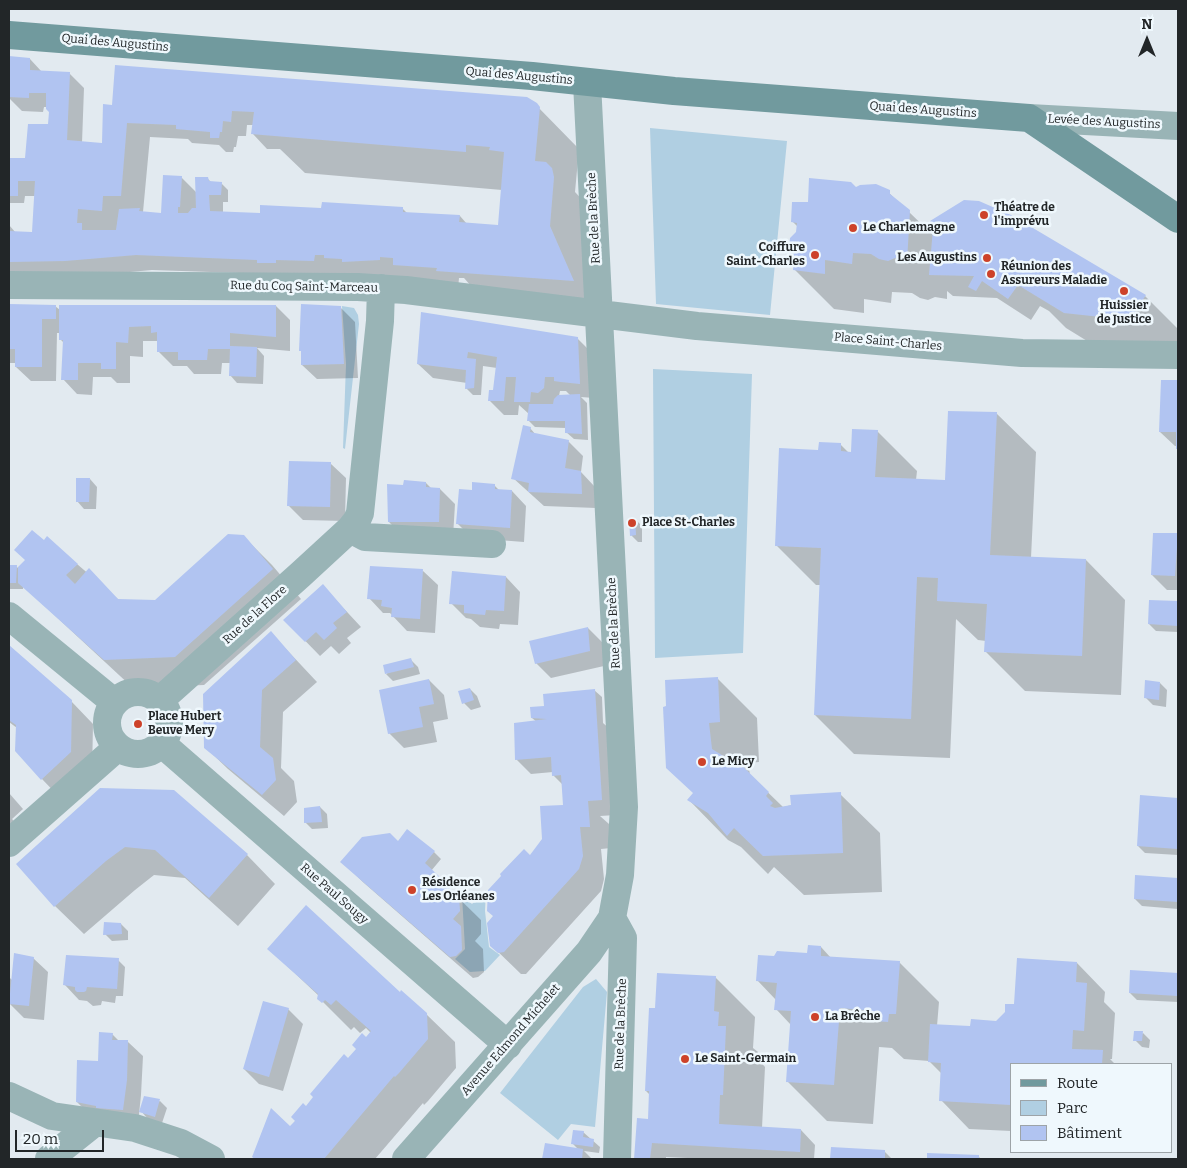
<!DOCTYPE html>
<html>
<head>
<meta charset="utf-8">
<style>
	body { margin:0 }
	#map { position:relative; width:1187px; height:1168px; overflow:hidden; background:#e2eaf0; font-family:Bitter,serif }
	canvas { display:block }
	.frame { position:absolute; inset:0; border:10px solid #222628; pointer-events:none }
	.legend { position:absolute; left:1010px; top:1063px; width:162px; height:90px; box-sizing:border-box; background:#eff8fd; border:1px solid #9da4a8; margin:0; padding:6px 9px; list-style:none; font-size:15px; color:#222628 }
	.legend li { display:flex; align-items:center; gap:10px; height:25px }
	.legend b { width:25px; border:1px solid #9da4a8 }
	.north { position:absolute; left:1122px; top:15px; width:50px; height:50px; -webkit-text-stroke:4px #eff8fd; paint-order:stroke; rotate:0deg; font-size:14px; font-weight:700; line-height:20px; text-align:center; color:#222628 }
	.north::after { content:''; display:block; margin:auto; width:18px; height:22px; background:#222628; clip-path:polygon(50% 0,100% 100%,50% 72%,0 100%) }
	.scale { position:absolute; left:15px; top:1130px; width:89px; height:22px; box-sizing:border-box; border:2px solid #222628; border-top:0; padding-left:6px; font-size:15px; line-height:18px; white-space:nowrap; color:#222628; -webkit-text-stroke:4px #eff8fd; paint-order:stroke }
</style>
</head>
<body>
<div id="map">
<canvas width="1187" height="1168"></canvas>
<div class="frame"></div>
<ul class="legend">
<li><b style="height:6px;background:#719a9e"></b>Route</li>
<li><b style="height:14px;background:#b0cfe2"></b>Parc</li>
<li><b style="height:14px;background:#b1c4f1"></b>Bâtiment</li>
</ul>
<div class="north">N</div>
<div class="scale">20 m</div>
</div>
<script>
const ctx = document.querySelector('canvas').getContext('2d');
ctx.lineJoin = 'round';
function paint(path, color) {
  ctx.fillStyle = color;
  ctx.fill(path, 'evenodd');
}
function shape(rows) {
  const path = new Path2D();
  for (const r of rows) {
    if (r.length === 3) {
      path.moveTo(r[0] + r[2], r[1]);
      path.arc(r[0], r[1], r[2], 0, 2 * Math.PI);
      continue;
    }
    path.moveTo(r[0], r[1]);
    for (let i = 2; i < r.length; i += 2) path.lineTo(r[i], r[i + 1]);
  }
  return path;
}
function strokePath(path, color, width, dash) {
  ctx.strokeStyle = color;
  ctx.lineWidth = width;
  ctx.lineCap = dash ? 'butt' : 'round';
  ctx.setLineDash(dash || []);
  ctx.stroke(path);
}
function write(font, color, halo, rows, align = 'center') {
  ctx.font = font + ' Bitter,serif';
  ctx.lineWidth = 5;
  ctx.setLineDash([]);
  ctx.textBaseline = 'middle';
  ctx.strokeStyle = halo;
  ctx.fillStyle = color;
  for (const [text, x, y, turn = 0] of rows) {
    ctx.save();
    ctx.translate(x, y);
    ctx.rotate((+turn || 0) * Math.PI / 180);
    ctx.textAlign = isNaN(turn) ? turn : align;
    if (halo) ctx.strokeText(text, 0, 0);
    ctx.fillText(text, 0, 0);
    ctx.restore();
  }
}
paint(shape([
	[650,128,787,141,770,315,656,304],
	[342,306,354,308,358,315,359,324,345,449,343,448,346,364],
	[653,369,752,374,743,653,655,658],
	[486,890,485,911,489,947,500,955,485,971,470,972,455,959,465,949,462,896,472,904],
	[596,979,607,992,595,1127,571,1124,558,1140,500,1093,583,987]
]), '#b0cfe2');
paint(shape([
	[9,58,30,59,42,72,69,73,84,88,82,143,103,145,104,105,534,103,579,149,575,192,591,209,612,320,471,286,464,278,459,278,458,289,269,274,152,270,9,283,9,225,16,233,33,233,35,196,25,196,24,203,9,203,9,159,26,159,49,126,51,112,47,107,44,107,43,112,22,111,9,98],
	[247,125,254,125,253,134,267,149,280,149,305,173,502,190,499,226,467,224,460,216,408,214,402,208,324,210,259,214,223,213,223,202,228,202,228,190,221,183,212,183,208,179,196,192,181,177,162,214,143,212,150,137,188,139,192,143,219,145,226,152,233,152,234,147,236,147,238,136,246,136],
	[856,188,885,189,934,236,1145,296,1178,329,1178,345,1105,352,1066,328,1049,311,1040,306,1031,320,997,298,953,296,947,291,947,299,935,297,928,300,920,298,912,293,892,292,891,303,864,299,864,313,834,309,794,269,798,227,792,221,809,203],
	[9,306,55,306,60,310,276,306,290,320,290,351,257,348,264,356,263,384,237,383,230,375,230,363,222,363,221,374,194,374,187,366,173,366,158,351,158,341,143,341,143,357,130,356,130,383,117,383,111,377,93,377,92,395,77,394,63,379,64,343,60,339,60,333,57,333,56,381,31,381,16,367,16,363,9,363],
	[340,307,355,322,358,378,317,379,302,365],
	[423,313,577,338,592,353,594,398,581,397,587,403,588,440,574,439,566,432,566,428,535,427,528,420,529,414,519,405,518,415,504,415,489,400,494,392,497,368,483,366,481,395,473,395,466,388,467,383,433,378,418,364],
	[560,391,566,391,571,396,559,396],
	[1178,381,1178,449,1177,446,1175,446,1160,432,1162,382],
	[996,413,1036,452,1031,558,1086,560,1125,600,1121,695,1025,691,985,651,986,641,978,640,956,619,950,758,854,754,815,715,821,585,816,585,776,545,819,452,840,444,849,453,852,453,877,431,917,471,916,480,946,481],
	[530,428,536,435,568,441,583,456,581,472,595,487,596,508,544,506,513,478],
	[331,464,346,478,345,521,303,520,288,505],
	[90,479,97,487,96,509,84,509,77,501],
	[426,483,432,489,440,489,455,504,453,537,404,537,389,522,404,486],
	[494,485,500,491,512,491,526,506,524,542,472,538,457,523,473,491],
	[635,519,642,526,642,542,638,542,631,535],
	[1154,534,1178,534,1178,590,1167,590,1152,575],
	[243,536,272,565,301,599,204,685,133,688,23,586,23,589,9,589,9,566,16,566,19,569,77,564,119,600,156,601],
	[423,571,438,585,435,633,407,631,390,613,383,613,369,598],
	[506,577,520,592,518,625,500,624,499,629,480,627,471,619,466,618,451,603],
	[323,586,361,627,347,638,351,643,339,654,331,646,320,656,285,620],
	[1150,601,1178,603,1178,632,1156,631,1149,624],
	[588,628,603,643,604,666,551,678,536,663],
	[271,633,317,682,283,712,281,768,294,781,297,802,284,816,228,769,205,747],
	[9,646,71,701,93,724,92,774,63,801,42,779,17,728,9,722],
	[411,660,418,667,420,674,393,681,386,674],
	[717,678,757,718,759,762,748,763,750,775,783,807,840,794,880,833,882,892,804,895,774,867,768,874,741,847,728,840,689,800,694,794],
	[429,680,444,695,448,719,433,722,437,742,404,748,389,733],
	[1160,683,1167,690,1166,707,1153,705,1146,698],
	[470,689,477,696,481,707,471,710,464,703],
	[594,690,602,697,603,723,611,730,616,815,600,816,609,824,611,848,601,849,604,879,601,891,526,974,521,974,491,945,495,917,530,857,566,805,562,784,553,775,553,772,531,774,516,759,537,722,532,718,546,708],
	[100,789,247,855,275,884,238,926,185,878,154,875,135,890,84,934,55,906,18,864],
	[9,793,23,809,12,819,17,824,9,851],
	[1141,797,1178,799,1178,855,1145,853,1138,846],
	[320,807,327,814,328,828,312,829,305,822],
	[398,843,434,852,441,859,431,871,481,920,481,934,475,941,483,949,484,972,478,977,473,978,364,883,342,862],
	[1136,876,1178,879,1178,909,1142,906,1135,899],
	[121,924,128,931,128,940,112,941,105,934],
	[821,947,831,958,899,962,939,1002,937,1026,972,1028,997,1022,1015,1005,1077,963,1105,992,1104,1002,1115,1013,1112,1059,1110,1059,1115,1064,1011,1064,1011,1131,969,1129,941,1100,942,1074,929,1061,904,1059,892,1048,879,1047,873,1124,827,1121,787,1081,791,1025,776,1009,776,1000,757,980,775,957,808,954],
	[269,949,400,994,426,1014,455,1042,456,1068,428,1101,424,1105,423,1103,375,1159,256,1159,253,1157,290,1127,371,1033,366,1028,360,1033,354,1027,351,1030,319,998,319,996],
	[33,958,48,972,44,1020,24,1018,9,1003,9,977,12,980],
	[118,960,125,967,123,996,116,996,115,1003,102,1001,101,1005,93,1006,87,1001,79,1000,65,985],
	[1131,972,1178,975,1178,1002,1137,1000,1130,993],
	[715,977,755,1017,753,1048,758,1052,758,1059,765,1067,762,1128,801,1130,815,1145,814,1159,708,1159,666,1157,666,1159,635,1159,638,1120,652,1120,650,1095,646,1091,656,1009],
	[288,1009,303,1024,283,1091,259,1084,244,1069],
	[1143,1033,1150,1040,1149,1048,1142,1047,1135,1040],
	[112,1034,120,1042,128,1042,143,1056,141,1095,138,1124,84,1109,77,1102,99,1064],
	[160,1101,167,1108,162,1123,148,1119,141,1111],
	[583,1132,600,1147,599,1153,584,1151,592,1159,543,1159,546,1144,578,1149,573,1144],
	[832,1148,884,1151,892,1159,831,1159],
	[928,1154,979,1157,981,1159,928,1159]
]), '#0003');
paint(shape([
	[9,56,30,58,30,70,70,72,67,140,102,143,103,104,112,105,115,65,527,97,537,103,540,107,535,161,546,162,552,168,554,177,550,226,574,281,436,271,437,268,393,265,393,258,380,257,380,260,342,262,342,259,324,258,324,255,315,255,314,261,276,260,276,263,257,263,257,260,136,255,65,261,9,262,9,231,32,232,35,181,18,181,18,196,9,196,9,158,25,158,28,124,48,124,49,112,46,109,46,93,29,93,29,98,9,97],
	[232,111,254,112,251,134,466,152,466,145,490,147,489,150,504,152,498,225,459,222,460,215,403,212,403,207,322,202,321,208,260,205,260,213,210,211,209,195,221,195,222,182,209,181,208,177,195,177,196,208,192,208,188,213,178,213,178,207,180,207,182,176,163,175,161,213,139,211,140,208,119,209,116,230,82,230,82,223,77,223,78,209,102,211,103,196,121,196,127,123,176,125,176,129,210,132,210,138,219,138,220,132,222,132,223,121,231,122],
	[809,178,851,182,856,187,860,185,876,184,890,190,890,194,910,210,907,261,895,258,888,261,879,259,871,254,853,253,852,264,825,260,825,274,793,270,794,257,789,253,790,238,796,232,797,223,791,222,792,202,808,202],
	[964,200,979,201,1011,215,1146,295,1129,320,1064,313,1018,285,1008,299,982,281,976,291,968,287,974,276,929,275,933,229,930,221],
	[9,304,56,305,56,319,42,319,42,367,15,367,15,349,9,349],
	[301,304,341,306,344,364,301,365,301,351,299,351],
	[59,305,276,305,276,337,230,333,230,346,257,347,256,377,229,376,230,349,208,349,207,360,178,360,178,352,157,352,157,332,151,333,151,326,129,327,128,343,116,342,116,369,101,369,101,363,78,363,78,380,61,380,63,340,59,340],
	[421,312,578,337,580,384,561,382,554,381,554,377,545,377,544,388,538,393,531,392,530,402,514,402,516,377,506,377,504,401,488,401,489,390,493,390,497,357,468,352,467,358,476,359,474,388,465,389,466,370,417,364],
	[1161,380,1178,380,1178,449,1176,449,1176,432,1159,432],
	[580,394,582,434,565,433,565,421,527,421,529,404,553,404,554,399,558,395],
	[948,411,997,412,990,555,1086,559,1082,656,984,652,987,604,937,601,938,578,917,577,911,719,814,715,821,548,775,546,779,448,818,450,819,442,841,443,841,451,851,452,852,429,878,430,875,477,945,480],
	[523,425,531,427,530,432,569,440,565,468,581,471,582,494,528,492,529,483,511,479],
	[289,461,331,462,330,507,287,506],
	[76,478,90,478,89,502,76,502],
	[404,480,426,482,426,487,440,488,439,522,388,522,387,484,403,485],
	[472,482,495,484,495,489,512,490,510,528,456,524,459,489,472,490],
	[629,518,635,518,636,535,630,536],
	[32,530,44,540,47,536,78,564,66,575,75,584,89,568,118,599,155,600,228,534,244,535,273,569,175,657,104,660,18,583,18,567,25,560,14,550],
	[1153,533,1178,533,1175,576,1151,575],
	[9,565,17,565,16,583,9,583],
	[370,566,423,569,420,619,391,617,392,608,381,606,382,600,367,599],
	[452,571,506,576,504,611,486,610,485,615,464,613,464,605,449,604],
	[323,584,347,612,333,623,337,628,324,640,316,632,305,642,283,620],
	[1149,600,1178,601,1178,626,1148,624],
	[588,627,590,651,535,664,529,641],
	[271,631,296,660,262,690,260,747,273,758,276,780,262,795,204,748,203,694],
	[9,645,72,700,71,752,41,780,15,751,16,725,9,720],
	[411,658,414,667,385,674,383,665],
	[718,677,720,722,709,723,712,749,725,757,729,753,769,792,766,796,773,803,770,806,775,808,791,805,790,795,841,792,843,853,763,856,734,828,727,836,708,813,687,800,693,793,666,768,663,707,666,706,665,680],
	[429,679,434,704,419,707,423,727,388,734,379,690],
	[1145,680,1160,682,1159,700,1144,698],
	[470,688,474,700,462,704,458,691],
	[595,689,602,800,588,801,590,827,580,827,583,856,579,869,504,952,498,953,490,946,487,923,493,916,487,911,488,890,501,876,500,874,524,849,530,855,542,839,540,806,563,805,561,775,552,776,551,757,515,760,514,723,547,719,531,718,530,707,544,706,543,694],
	[100,788,174,790,248,854,209,898,155,850,125,847,106,861,54,907,16,864],
	[1140,795,1178,798,1178,849,1137,846],
	[320,806,322,822,304,823,304,808],
	[407,829,435,851,425,863,443,880,442,882,459,897,460,911,453,919,461,926,462,950,456,956,450,957,340,862,362,837,390,833,398,841],
	[1135,875,1178,878,1178,902,1134,899],
	[306,905,400,992,401,990,427,1013,428,1039,399,1073,395,1077,394,1076,324,1159,255,1159,252,1157,271,1108,290,1126,295,1121,291,1117,303,1103,306,1106,313,1097,310,1094,344,1054,348,1058,356,1049,352,1045,362,1033,366,1037,371,1031,336,1000,331,1005,325,1000,322,1003,317,999,318,994,267,949],
	[104,922,121,923,122,934,103,935],
	[808,945,821,946,821,956,900,961,896,1014,889,1014,888,1022,863,1020,864,1010,840,1008,834,1085,786,1082,791,1011,774,1010,777,983,756,981,758,955,774,956,777,951,807,953],
	[14,953,34,957,29,1006,9,1004],
	[66,955,119,958,117,989,87,987,86,991,84,992,77,992,75,990,75,987,63,985],
	[1017,958,1077,962,1076,982,1087,983,1084,1031,1073,1030,1072,1049,1103,1050,1102,1064,1011,1064,1011,1105,939,1101,941,1063,928,1062,930,1024,970,1026,971,1019,996,1021,1005,1012,1005,1004,1014,1004],
	[1130,970,1178,973,1178,996,1129,993],
	[657,973,716,976,714,1011,719,1012,718,1026,726,1026,723,1095,720,1095,719,1124,801,1129,800,1152,652,1143,650,1159,634,1159,637,1118,648,1119,649,1091,645,1091,649,1008,655,1008],
	[263,1001,289,1008,269,1077,243,1069],
	[1134,1031,1143,1031,1142,1041,1133,1041],
	[99,1032,113,1033,112,1040,128,1040,127,1080,123,1110,96,1108,96,1106,76,1102,77,1060,98,1061],
	[144,1096,160,1099,155,1117,139,1112],
	[573,1130,584,1131,583,1137,594,1139,593,1147,571,1144],
	[545,1143,583,1149,582,1159,542,1159],
	[831,1147,885,1150,885,1159,830,1159],
	[927,1153,979,1155,979,1159,927,1159]
]), '#b1c4f1');
strokePath(shape([
	[587,83,624,807,620,875,612,918,623,938,617,1159],
	[9,285,358,287,406,290,697,326,1022,353,1178,355],
	[350,529,365,537,492,544],
	[9,616,114,702],
	[138,723,31],
	[159,701,300,575,350,529,357,520,360,513,380,321,381,288],
	[161,743,508,1045],
	[9,843,118,747],
	[9,1096,52,1116,135,1128,181,1143,211,1159],
	[49,1159,94,1123],
	[406,1159,589,952,612,918]
]), '#99b4b6', 28);
strokePath(shape([
	[1029,118,1178,126]
]), '#99b4b6', 28);
strokePath(shape([
	[9,35,532,76,674,91,1029,118,1178,219]
]), '#719a9e', 28);
for (const [x, y, r, color] of [
	[984,215,5,"#cd422a"],
	[853,228,5,"#cd422a"],
	[815,255,5,"#cd422a"],
	[987,258,5,"#cd422a"],
	[991,274,5,"#cd422a"],
	[1124,291,5,"#cd422a"],
	[632,523,5,"#cd422a"],
	[138,724,5,"#cd422a"],
	[702,762,5,"#cd422a"],
	[412,890,5,"#cd422a"],
	[815,1017,5,"#cd422a"],
	[685,1059,5,"#cd422a"]
]) {
  const dot = new Path2D();
  dot.arc(x, y, r, 0, 2 * Math.PI);
  ctx.fillStyle = color;
  ctx.fill(dot);
  strokePath(dot, '#eff8fd', 2);
}
write('12px', '#222628', '#eff8fd', [
	["Quai des Augustins",115,43,5],
	["Quai des Augustins",519,76,5],
	["Quai des Augustins",923,110,4],
	["Levée des Augustins",1104,122,3],
	["Rue de la Brèche",594,218,-93],
	["Rue du Coq Saint-Marceau",304,287,1],
	["Place Saint-Charles",888,342,5],
	["Rue de la Flore",255,615,-42],
	["Rue de la Brèche",614,623,-93],
	["Rue Paul Sougy",334,894,41],
	["Rue de la Brèche",621,1024,-88],
	["Avenue Edmond Michelet",511,1040,-49]
]);
write('bold 12px', '#222628', '#eff8fd', [
	["Théatre de",994,208],
	["l'imprévu",994,222],
	["Le Charlemagne",863,228],
	["Coiffure",805,248,"right"],
	["Saint-Charles",805,262,"right"],
	["Les Augustins",977,258,"right"],
	["Réunion des",1001,267],
	["Assureurs Maladie",1001,281],
	["Huissier",1124,306,"center"],
	["de Justice",1124,320,"center"],
	["Place St-Charles",642,523],
	["Place Hubert",148,717],
	["Beuve Mery",148,731],
	["Le Micy",712,762],
	["Résidence",422,883],
	["Les Orléanes",422,897],
	["La Brêche",825,1017],
	["Le Saint-Germain",695,1059]
], 'left');
</script>
</body>
</html>
